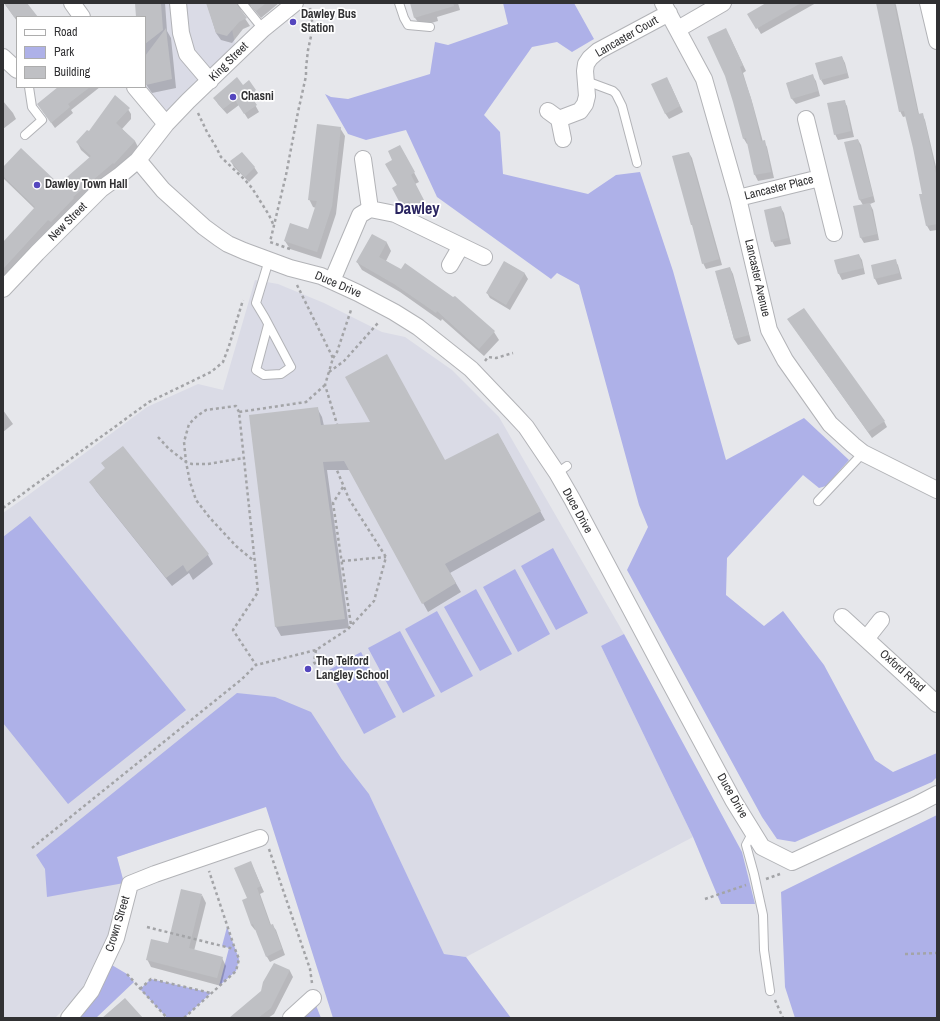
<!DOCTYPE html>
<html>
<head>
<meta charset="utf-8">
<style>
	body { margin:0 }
	#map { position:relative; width:940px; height:1021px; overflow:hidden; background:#e6e7eb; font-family:"Archivo Narrow",sans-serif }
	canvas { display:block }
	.frame { position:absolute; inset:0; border:4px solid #313133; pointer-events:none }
	.legend { position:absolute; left:16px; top:16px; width:130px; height:72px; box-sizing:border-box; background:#fff; border:1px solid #adadad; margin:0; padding:5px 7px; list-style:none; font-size:12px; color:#313133 }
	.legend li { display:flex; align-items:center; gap:8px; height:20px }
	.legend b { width:20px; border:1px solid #adadad }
</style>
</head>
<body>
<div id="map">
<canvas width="940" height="1021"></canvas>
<div class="frame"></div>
<ul class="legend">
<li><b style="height:5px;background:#fff"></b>Road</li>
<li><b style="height:11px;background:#aeb1e8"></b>Park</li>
<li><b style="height:11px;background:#bfc0c4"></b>Building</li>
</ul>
</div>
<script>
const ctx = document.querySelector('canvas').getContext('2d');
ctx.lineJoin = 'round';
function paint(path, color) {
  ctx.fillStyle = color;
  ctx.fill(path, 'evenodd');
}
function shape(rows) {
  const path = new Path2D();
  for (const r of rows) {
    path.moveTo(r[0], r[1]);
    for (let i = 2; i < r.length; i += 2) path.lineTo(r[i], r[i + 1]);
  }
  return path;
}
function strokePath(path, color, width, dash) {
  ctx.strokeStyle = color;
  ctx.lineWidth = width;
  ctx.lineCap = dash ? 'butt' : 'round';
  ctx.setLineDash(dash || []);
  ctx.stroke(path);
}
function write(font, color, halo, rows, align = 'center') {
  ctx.font = font + ' "Archivo Narrow",sans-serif';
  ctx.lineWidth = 3.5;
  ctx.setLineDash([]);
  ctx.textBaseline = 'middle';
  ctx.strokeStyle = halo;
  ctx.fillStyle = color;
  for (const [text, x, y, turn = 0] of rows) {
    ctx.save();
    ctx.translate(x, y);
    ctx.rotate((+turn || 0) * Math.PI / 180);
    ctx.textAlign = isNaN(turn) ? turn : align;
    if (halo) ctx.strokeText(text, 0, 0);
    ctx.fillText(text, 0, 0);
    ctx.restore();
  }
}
paint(shape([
	[136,3,227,3,236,49,164,120,145,87,145,17],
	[255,280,278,284,324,303,382,332,405,337,452,370,499,417,624,634,601,646,693,837,466,957,444,954,369,794,341,758,266,806,117,857,124,883,112,932,99,962,76,997,55,1018,3,1018,3,513,27,496,147,407,198,384,223,390]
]), '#dadbe6');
paint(shape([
	[503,3,574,3,594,39,572,52,557,42,532,47,484,115,500,132,503,174,588,194,616,175,640,172,673,271,726,460,804,418,849,460,826,486,819,488,803,475,727,558,726,595,764,626,783,611,824,665,875,760,893,772,937,753,937,777,932,782,795,842,777,839,762,817,627,570,648,527,639,505,579,285,557,273,551,279,437,197,406,130,366,140,348,134,325,94,331,97,348,99,430,74,435,42,448,45,508,24],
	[30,516,186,710,68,804,3,723,3,537],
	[553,548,588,613,556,630,521,566],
	[515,569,550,634,518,652,483,587],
	[476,589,512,654,480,671,444,607],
	[437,611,473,676,441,693,405,629],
	[400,631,435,696,403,713,368,648],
	[624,634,742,852,755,904,721,904,693,837,601,646],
	[361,652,396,717,364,734,329,670],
	[237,693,275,697,311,712,341,758,369,794,444,954,466,957,511,1018,333,1018,266,807,117,857,124,883,47,897,45,869,36,855],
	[937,815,937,1018,795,1018,785,987,781,892],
	[227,927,239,959,236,971,219,986,229,948,222,946],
	[105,961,127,974,134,982,96,1018,78,1018],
	[151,979,211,993,184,1018,167,1018,140,989],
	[313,998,321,1018,297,1018]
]), '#aeb1e8');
paint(shape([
	[4,3,26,3,36,17,17,17,17,21],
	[136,3,165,3,167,31,171,38,176,88,152,93,145,83,145,17,137,17],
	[207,3,279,3,261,18,251,6,246,5,243,6,240,11,250,26,243,29,232,43,221,40,216,33],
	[411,3,458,3,460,10,437,17,438,21,421,26,415,18],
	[769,3,816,3,761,34,749,14],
	[877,3,895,3,896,5,919,114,922,114,925,120,937,171,937,230,930,231,927,226,924,195,907,116,903,117,900,111],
	[729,35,746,71,743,73,753,105,763,142,764,141,767,147,774,178,758,181,755,175,748,144,747,144,744,139],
	[842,57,845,63,849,78,824,85,821,80],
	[812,75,816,81,820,96,796,104,792,99,787,83],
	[249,82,259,97,253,101,259,112,248,119,239,105,227,114,218,104,215,99,243,86],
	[670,84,683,112,669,119,665,113],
	[61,87,100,87,71,110,73,113,55,128,42,110],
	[3,101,13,113,16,119,3,129],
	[844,101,847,106,854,137,838,140,835,134],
	[126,106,131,114,131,119,122,129,135,141,139,149,3,281,3,248,35,209,4,179,3,177,3,168,59,185,90,158,81,150,77,142,89,132],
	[340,128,345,136,336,214,321,259,290,249,285,241,309,230,316,208,313,207,309,199],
	[858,140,861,145,875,202,870,204,873,210,879,240,864,243,861,238,863,205,860,200],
	[689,153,692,158,722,265,706,269,703,263],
	[405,155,419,182,415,184,429,211,419,216,415,209,407,213,402,204,394,160],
	[231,161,254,167,258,173,249,182,234,167],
	[781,208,784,213,791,244,775,247,772,241],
	[372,235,387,243,391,251,386,261,494,332,499,340,484,356,442,319,441,321,400,292,362,270,357,262],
	[859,255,862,260,865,274,842,280,839,274,835,261],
	[895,260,898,265,902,279,878,285,875,279,872,266],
	[505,262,525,274,528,279,510,310,490,298,487,293],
	[730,268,733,274,751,341,738,345,734,339,716,272],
	[792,325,884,421,887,427,872,438],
	[317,408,322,417,324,426,445,461,503,443,545,520,450,573,461,592,428,612,350,470,327,470,349,628,281,636,276,627,250,416],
	[3,410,13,424,3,432],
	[91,482,208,555,213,564,193,580,189,573,172,586,96,491],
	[251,863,264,892,260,894,271,925,272,925,276,930,285,955,270,962,267,957,257,930,255,930,251,925,248,899],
	[202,895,206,903,194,951,222,958,226,966,221,986,151,967,147,959,168,944],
	[274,964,290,971,293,977,274,1014,268,1018,230,1018,262,992]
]), '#0003');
paint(shape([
	[4,3,27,3,38,17,14,17],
	[135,3,161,3,163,30,145,44,145,17,136,17],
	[206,3,237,3,238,6,247,18,239,22,227,36,216,33],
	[249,3,266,3,256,11],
	[410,3,453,3,454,6,414,18],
	[766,3,801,3,756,29,747,14],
	[876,3,894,3,918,114,923,113,937,178,937,224,926,226,919,194,922,194,913,148,904,111,899,112],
	[166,28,172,79,146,85,145,56],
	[726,28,743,65,740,67,751,98,761,141,765,140,771,172,754,175,746,138,743,139,733,102,725,76,707,37],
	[842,56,847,73,820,80,815,63],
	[813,74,818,91,791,99,786,83],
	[237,77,243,85,249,80,256,90,250,95,257,105,244,114,235,100,223,109,213,98],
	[667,77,680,106,665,114,651,84],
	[58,87,90,87,68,104,70,107,51,123,37,104],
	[115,95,130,108,116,123,135,141,114,164,113,163,73,197,74,198,51,222,48,220,3,269,3,242,35,207,3,176,3,167,21,148,59,184,91,156,76,142,87,130,89,131],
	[845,100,851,131,834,135,827,103],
	[317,124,341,127,332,206,317,252,284,241,290,223,308,229,317,201,308,200],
	[858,139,873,196,859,200,844,142],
	[400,145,415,172,411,175,425,202,413,208,409,201,401,205,392,188,397,185,385,164,392,160,388,151],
	[242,152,255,167,245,177,230,161],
	[689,152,719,259,702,264,692,225,691,225,672,156],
	[870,203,877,234,860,238,853,206],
	[781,206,788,238,771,242,764,210],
	[372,234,387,242,379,257,401,269,405,263,453,297,455,296,495,331,479,349,437,311,436,313,394,284,356,262],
	[859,254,863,268,838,274,834,260],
	[896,259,899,273,874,279,871,265],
	[504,261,525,273,506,305,486,293],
	[730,267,749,335,734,339,715,271],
	[804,308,885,421,868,432,787,319],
	[387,354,445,460,498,433,541,511,445,564,456,583,422,604,344,461,323,462,345,619,275,627,249,415,318,407,321,425,370,422,345,377],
	[123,446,209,554,187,572,183,565,166,578,89,482,105,468,101,463],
	[251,861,261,886,257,888,270,925,273,924,282,949,266,957,253,924,251,925,242,900,247,898,234,868],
	[181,889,202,894,189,948,223,957,217,978,146,960,151,939,168,943],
	[274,963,290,970,271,1008,258,1018,229,1018,261,991,263,982],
	[125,998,143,1018,102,1018]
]), '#bfc0c4');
const service = shape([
	[242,3,263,29],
	[399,3,404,18,408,25,430,27],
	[586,81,613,91,616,94,622,106,637,163],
	[25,135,42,120,32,107,29,87],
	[268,325,256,370,264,375,281,374,291,367,265,318,256,303,269,260],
	[557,473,567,466],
	[818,501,863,453],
	[753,832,746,845,754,874,763,915,764,950,770,991]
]);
const minor = shape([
	[72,3,82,17],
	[178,3,181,33,187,54,210,81],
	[663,3,704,79,738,198,769,330,785,360,830,424,853,445,863,453,937,490],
	[928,3,937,41],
	[678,29,723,3],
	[3,57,17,70],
	[135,87,166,124],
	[548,111,559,119,563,139],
	[559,119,580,111,585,104,587,96,585,71,586,64,590,58,598,51,669,13],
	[806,119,834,233],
	[363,159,370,209],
	[138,160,163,190,204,227,219,238,228,244,244,251,290,268,321,276,358,293,394,312,418,327,471,369,513,413,526,427,557,473,572,499,662,668,733,800,762,847,792,862,916,805,937,794],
	[738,198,820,178],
	[450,265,461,246],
	[332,281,360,215,370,209,395,214,484,257],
	[3,289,37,253,101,189,119,176,138,160,166,124,188,101,263,29,295,3],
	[842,617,937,704],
	[866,639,881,620],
	[69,1018,91,991,116,938,130,884,155,874,260,838],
	[291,1018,313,998]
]);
strokePath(service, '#b2b3b7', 10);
strokePath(minor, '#b2b3b7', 18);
strokePath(shape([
	[198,113,207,132,216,147,221,157,245,180,252,188,269,215,274,226],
	[290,249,270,242,286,175,298,112,306,76,306,68,308,50,313,27,310,8],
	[297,285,333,358,325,385,337,424],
	[333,358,337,352,351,310],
	[485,361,488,357,496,358,513,353],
	[329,372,344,361,378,323],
	[325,385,306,402,239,412,258,592,233,630,256,665,316,650,348,629,374,601,386,557,349,499,336,468],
	[239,412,236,406,206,410,197,416,189,424,184,442,186,462,190,482,196,500,210,518,236,546,254,561],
	[158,437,169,449,186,462,192,464,208,464,244,458],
	[343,487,333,503,351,625],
	[3,508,149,402,211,372,223,362,229,346,243,300],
	[342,561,386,557],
	[316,650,314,662,317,667],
	[32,848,242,679,256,665],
	[269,849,310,969,312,983],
	[766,879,780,874],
	[705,899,746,885],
	[147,927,234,949],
	[905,954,937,953],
	[127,974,167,1018],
	[140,989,151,979,211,993],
	[775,1000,783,1018],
	[184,1018,236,971,239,959,235,949,209,871]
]), '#a3a4a7', 2.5, [3, 3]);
strokePath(service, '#fff', 8);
strokePath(minor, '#fff', 16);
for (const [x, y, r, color] of [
	[293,22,4,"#5446be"],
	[233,97,4,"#5446be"],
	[37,185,4,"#5446be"],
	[308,669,4,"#5446be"]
]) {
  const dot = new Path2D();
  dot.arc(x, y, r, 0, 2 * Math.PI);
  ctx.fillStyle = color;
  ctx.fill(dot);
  strokePath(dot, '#fff', 1.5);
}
write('bold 12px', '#313133', '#fff', [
	["Dawley Bus",301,15],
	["Station",301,29],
	["Chasni",241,97],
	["Dawley Town Hall",45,185],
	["The Telford",316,662],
	["Langley School",316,676]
], 'left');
write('12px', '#313133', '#fff', [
	["Lancaster Court",627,37,-30],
	["King Street",229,62,-45],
	["Lancaster Place",779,188,-14],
	["New Street",68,222,-45],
	["Lancaster Avenue",757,278,77],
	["Duce Drive",338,285,23],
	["Duce Drive",577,511,61],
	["Oxford Road",902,671,42],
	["Duce Drive",732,796,60],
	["Crown Street",118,924,-73]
]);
write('bold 16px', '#2a2560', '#fff', [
	["Dawley",417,210]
]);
</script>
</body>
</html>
